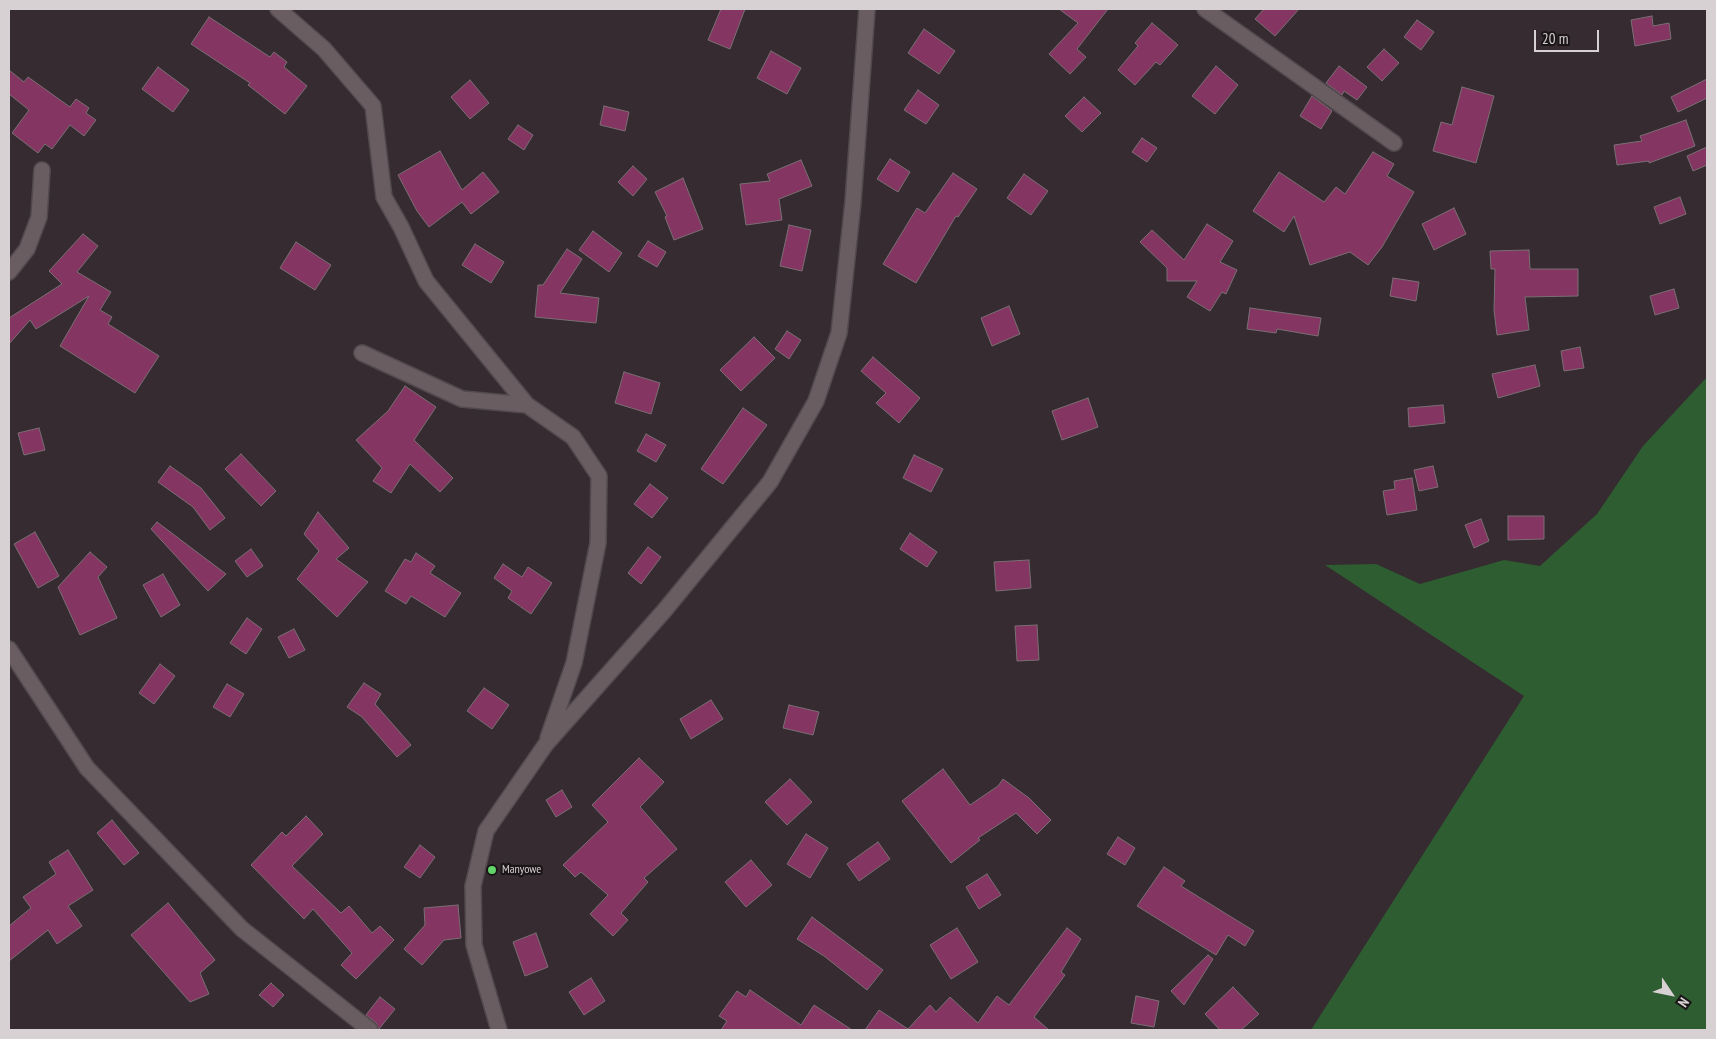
<!DOCTYPE html>
<html>
<head>
<meta charset="utf-8">
<style>
	body { margin:0 }
	#map { position:relative; width:1716px; height:1039px; overflow:hidden; background:#352b30; font-family:"PT Sans Narrow",sans-serif }
	canvas { display:block }
	.frame { position:absolute; inset:0; border:10px solid #d8d1d4; pointer-events:none }
	.north { position:absolute; left:1646px; top:969px; width:50px; height:50px; -webkit-text-stroke:4px #1a1517; paint-order:stroke; rotate:124deg; font-size:14px; font-weight:700; line-height:20px; text-align:center; color:#d8d1d4 }
	.north::after { content:''; display:block; margin:auto; width:18px; height:22px; background:#d8d1d4; clip-path:polygon(50% 0,100% 100%,50% 72%,0 100%) }
	.scale { position:absolute; left:1534px; top:30px; width:65px; height:22px; box-sizing:border-box; border:2px solid #d8d1d4; border-top:0; padding-left:6px; font-size:15px; line-height:18px; white-space:nowrap; color:#d8d1d4; -webkit-text-stroke:4px #1a1517; paint-order:stroke }
</style>
</head>
<body>
<div id="map">
<canvas width="1716" height="1039"></canvas>
<div class="frame"></div>
<div class="north">N</div>
<div class="scale">20 m</div>
</div>
<script>
const ctx = document.querySelector('canvas').getContext('2d');
ctx.lineJoin = 'round';
function paint(path, color) {
  ctx.fillStyle = color;
  ctx.fill(path, 'evenodd');
}
function shape(rows) {
  const path = new Path2D();
  for (const r of rows) {
    path.moveTo(r[0], r[1]);
    for (let i = 2; i < r.length; i += 2) path.lineTo(r[i], r[i + 1]);
  }
  return path;
}
function strokePath(path, color, width, dash) {
  ctx.strokeStyle = color;
  ctx.lineWidth = width;
  ctx.lineCap = dash ? 'butt' : 'round';
  ctx.setLineDash(dash || []);
  ctx.stroke(path);
}
function write(font, color, halo, rows, align = 'center') {
  ctx.font = font + ' "PT Sans Narrow",sans-serif';
  ctx.lineWidth = 4.5;
  ctx.setLineDash([]);
  ctx.textBaseline = 'middle';
  ctx.strokeStyle = halo;
  ctx.fillStyle = color;
  for (const [text, x, y, turn = 0] of rows) {
    ctx.save();
    ctx.translate(x, y);
    ctx.rotate((+turn || 0) * Math.PI / 180);
    ctx.textAlign = isNaN(turn) ? turn : align;
    if (halo) ctx.strokeText(text, 0, 0);
    ctx.fillText(text, 0, 0);
    ctx.restore();
  }
}
paint(shape([
	[1707,377,1707,1030,1311,1030,1524,696,1325,565,1376,564,1420,584,1504,560,1540,566,1597,514,1643,446]
]), '#2f5d32');
const building = shape([
	[721,9,745,9,730,49,708,40,721,9],
	[1059,9,1108,9,1077,49,1086,57,1070,74,1049,54,1078,23,1059,9],
	[1264,9,1299,9,1275,36,1255,19,1264,9],
	[1652,16,1653,26,1669,23,1671,39,1635,46,1631,20,1652,16],
	[209,17,270,57,274,52,287,62,284,67,307,86,285,114,248,85,250,83,191,44,209,17],
	[1417,20,1434,32,1421,50,1404,37,1417,20],
	[1152,23,1178,45,1160,65,1156,62,1135,85,1118,70,1138,46,1135,43,1152,23],
	[924,29,955,51,939,74,908,53,924,29],
	[1384,49,1399,63,1382,81,1367,67,1384,49],
	[771,51,801,68,787,94,757,78,771,51],
	[1216,66,1238,85,1215,114,1192,96,1216,66],
	[1339,66,1367,87,1357,100,1344,91,1342,95,1326,83,1339,66],
	[158,67,189,90,173,112,142,89,158,67],
	[9,70,24,82,28,77,70,107,76,99,89,108,86,113,96,120,84,136,70,125,52,149,45,144,38,153,12,133,29,110,9,94,9,70],
	[1707,79,1707,98,1678,112,1671,97,1707,79],
	[470,80,489,103,470,119,451,97,470,80],
	[1462,87,1494,96,1476,163,1433,151,1441,122,1452,125,1462,87],
	[918,90,939,105,926,124,904,110,918,90],
	[1312,96,1332,111,1321,129,1300,116,1312,96],
	[1084,97,1101,113,1082,132,1065,116,1084,97],
	[604,106,629,112,625,131,600,125,604,106],
	[1686,120,1695,146,1649,163,1649,161,1617,165,1614,145,1642,141,1640,136,1686,120],
	[518,125,533,135,524,150,508,139,518,125],
	[1142,138,1157,148,1147,162,1132,152,1142,138],
	[1707,147,1707,165,1693,171,1687,156,1707,147],
	[440,151,462,190,483,172,499,192,471,214,462,202,429,227,417,211,398,175,440,151],
	[1373,152,1394,164,1387,176,1414,192,1382,247,1368,265,1350,252,1310,265,1294,216,1284,232,1253,211,1279,172,1324,202,1336,187,1345,194,1373,152],
	[890,159,910,172,898,192,877,179,890,159],
	[801,160,812,186,779,199,782,220,746,225,740,184,770,181,767,174,801,160],
	[633,166,647,179,633,196,618,182,633,166],
	[953,173,977,189,958,217,956,216,916,283,883,264,917,208,925,213,953,173],
	[1024,174,1048,191,1031,215,1007,198,1024,174],
	[683,178,703,229,674,240,665,217,667,216,655,192,683,178],
	[1680,197,1686,214,1660,224,1654,207,1680,197],
	[1454,208,1466,234,1434,250,1422,224,1454,208],
	[1207,224,1233,241,1220,262,1237,270,1226,294,1222,292,1210,311,1187,297,1197,281,1167,281,1167,268,1140,242,1152,230,1184,260,1207,224],
	[789,225,811,230,802,271,780,266,789,225],
	[593,231,622,253,609,272,579,250,593,231],
	[83,234,98,246,77,272,111,292,100,310,112,317,108,324,159,356,135,393,60,346,89,296,36,329,30,320,9,344,9,318,62,284,49,271,83,234],
	[648,241,666,252,657,267,638,256,648,241],
	[296,242,331,265,315,290,280,268,296,242],
	[475,244,504,262,491,283,462,265,475,244],
	[567,249,582,259,560,293,599,298,596,323,535,317,538,285,543,285,567,249],
	[1529,250,1530,269,1578,269,1578,296,1525,297,1529,330,1497,335,1494,310,1495,269,1491,269,1490,251,1529,250],
	[1393,278,1419,282,1416,301,1390,296,1393,278],
	[1674,289,1679,308,1655,315,1650,296,1674,289],
	[1009,306,1020,334,992,346,981,318,1009,306],
	[1250,308,1321,318,1318,336,1277,329,1276,333,1247,329,1250,308],
	[787,331,801,340,789,359,775,349,787,331],
	[754,337,775,358,741,391,720,370,754,337],
	[1580,347,1584,368,1564,371,1561,351,1580,347],
	[873,357,920,398,899,423,876,403,886,393,861,371,873,357],
	[1535,365,1540,386,1498,398,1492,374,1535,365],
	[624,372,660,383,651,414,615,403,624,372],
	[405,386,436,407,414,440,453,478,440,492,410,464,391,493,373,481,382,468,356,440,388,411,405,386],
	[1088,398,1098,427,1062,440,1052,411,1088,398],
	[1443,405,1445,423,1409,427,1408,408,1443,405],
	[743,408,767,425,723,484,701,469,743,408],
	[39,428,45,450,24,455,18,433,39,428],
	[646,434,666,445,656,462,637,451,646,434],
	[241,454,276,491,261,506,225,469,241,454],
	[914,455,943,469,931,492,903,478,914,455],
	[170,466,201,488,225,518,210,530,193,507,158,482,170,466],
	[1433,466,1438,487,1419,491,1414,470,1433,466],
	[1412,478,1417,510,1387,515,1383,491,1395,489,1394,481,1412,478],
	[650,484,668,498,652,518,634,504,650,484],
	[318,512,349,548,336,559,368,582,337,617,297,579,319,551,304,534,318,512],
	[1508,516,1544,516,1544,539,1508,540,1508,516],
	[1481,519,1489,541,1474,548,1465,525,1481,519],
	[157,522,226,574,208,591,151,529,157,522],
	[35,532,59,576,38,588,14,544,35,532],
	[910,533,937,552,927,567,900,549,910,533],
	[648,547,661,557,641,584,628,573,648,547],
	[251,549,263,566,247,577,235,561,251,549],
	[90,552,107,567,98,577,117,618,80,635,58,587,90,552],
	[416,553,435,566,430,573,461,593,445,617,411,596,406,604,385,591,405,559,411,562,416,553],
	[1029,560,1031,588,996,591,994,562,1029,560],
	[503,564,522,577,528,567,552,583,531,614,508,598,512,591,494,578,503,564],
	[163,574,180,605,161,617,143,585,163,574],
	[247,618,262,629,246,654,230,643,247,618],
	[1037,625,1039,660,1017,661,1015,626,1037,625],
	[294,629,305,650,289,658,278,637,294,629],
	[160,664,175,676,154,704,139,693,160,664],
	[364,683,381,694,375,704,411,745,397,757,362,717,347,707,364,683],
	[227,684,244,694,230,717,213,707,227,684],
	[484,688,509,705,492,729,467,711,484,688],
	[711,700,723,719,691,739,680,719,711,700],
	[789,705,819,712,813,735,783,728,789,705],
	[639,758,664,782,640,807,677,849,644,878,648,882,621,913,628,920,613,936,590,914,608,895,581,872,575,877,563,865,608,822,592,805,639,758],
	[943,769,970,805,998,786,1003,779,1029,798,1051,820,1037,834,1016,813,978,838,980,840,951,863,902,801,943,769],
	[790,779,812,802,787,825,765,802,790,779],
	[562,790,572,807,556,817,546,800,562,790],
	[306,816,323,834,292,866,341,913,349,906,372,933,380,926,394,940,356,979,341,965,352,953,313,909,304,919,251,865,282,832,286,836,306,816],
	[112,820,139,853,124,865,97,833,112,820],
	[806,834,828,848,810,878,787,864,806,834],
	[1118,837,1135,848,1125,865,1107,854,1118,837],
	[878,842,890,859,859,881,847,864,878,842],
	[420,845,435,857,420,878,404,867,420,845],
	[68,850,93,890,68,906,82,926,57,944,48,930,9,961,9,926,31,908,23,897,56,874,49,862,68,850],
	[751,860,772,885,746,907,725,882,751,860],
	[1164,867,1185,881,1181,886,1254,931,1245,946,1228,935,1216,955,1137,906,1164,867],
	[987,874,1001,895,979,909,966,887,987,874],
	[168,903,215,960,200,973,209,994,190,1002,131,935,168,903],
	[458,905,461,938,444,940,422,965,404,949,425,925,424,908,458,905],
	[812,917,883,970,867,990,824,956,797,939,812,917],
	[957,928,978,962,951,979,930,945,957,928],
	[1067,928,1081,939,1061,972,1065,975,1034,1017,1049,1030,865,1030,879,1010,908,1029,930,1005,936,1012,950,997,978,1023,997,996,1009,1005,1067,928],
	[536,933,548,967,525,976,513,942,536,933],
	[1208,955,1213,959,1184,1005,1171,991,1208,955],
	[591,978,605,1001,584,1015,569,992,591,978],
	[271,983,284,995,273,1007,259,995,271,983],
	[1233,987,1259,1014,1241,1030,1220,1030,1205,1014,1233,987],
	[750,990,801,1025,814,1005,852,1030,721,1030,727,1021,719,1016,737,991,746,997,750,990],
	[1136,996,1159,1001,1154,1027,1131,1023,1136,996],
	[380,997,395,1009,379,1029,376,1023,366,1015,380,997]
]);
paint(building, '#853561');
strokePath(building, '#7a6f74', 1);
const minor = shape([
	[278,9,324,49,373,106,384,197,401,227,426,281,527,405],
	[1205,9,1394,143],
	[9,272,27,249,39,217,42,170],
	[362,353,462,399,527,405,573,437,599,476,598,543,574,663,548,738],
	[9,649,87,768,242,929,370,1030],
	[499,1030,474,945,473,886,486,831,546,744,664,611,770,482,816,401,839,333,853,202,867,9]
]);
strokePath(minor, '#51494d', 18);
strokePath(minor, '#695d62', 15);
for (const [x, y, r, color] of [
	[492,870,5,"#61d46a"]
]) {
  const dot = new Path2D();
  dot.arc(x, y, r, 0, 2 * Math.PI);
  ctx.fillStyle = color;
  ctx.fill(dot);
  strokePath(dot, '#1a1517', 2);
}
write('12px', '#d8d1d4', '#1a1517', [
	["Manyowe",502,870]
], 'left');
</script>
</body>
</html>
